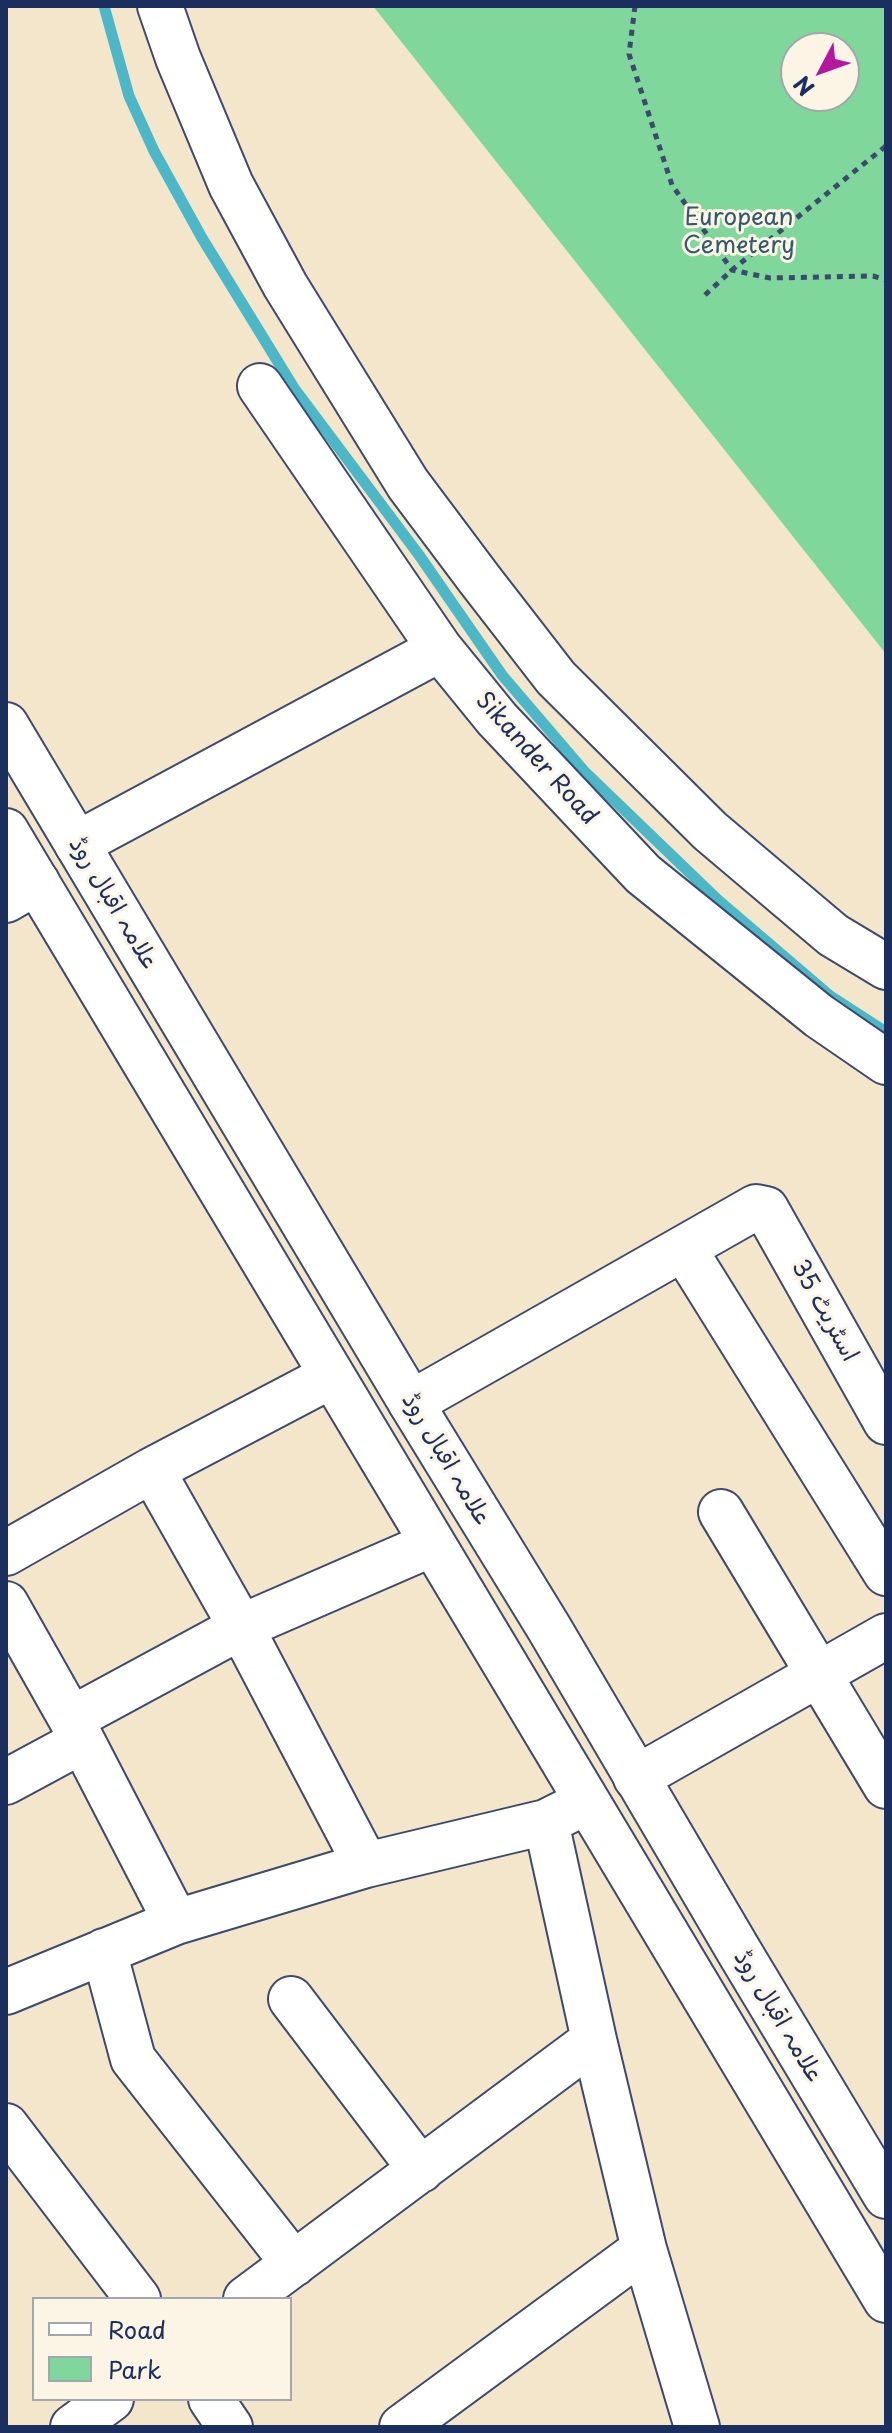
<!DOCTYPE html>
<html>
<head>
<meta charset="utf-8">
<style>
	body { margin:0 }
	#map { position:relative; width:892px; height:2433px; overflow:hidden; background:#f3e6ca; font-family:"Playpen Sans",sans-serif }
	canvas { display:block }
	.frame { position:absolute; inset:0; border:8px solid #1b2f5e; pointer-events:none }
	.legend { position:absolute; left:32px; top:2297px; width:260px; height:104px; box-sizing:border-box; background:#fcf5e5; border:2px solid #a2a6af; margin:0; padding:10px 14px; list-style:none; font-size:24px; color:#1b2f5e }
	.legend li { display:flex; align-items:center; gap:16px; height:40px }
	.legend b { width:40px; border:2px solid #a2a6af }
	.north { position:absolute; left:780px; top:32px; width:80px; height:80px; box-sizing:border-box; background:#fcf5e5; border:2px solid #a2a6af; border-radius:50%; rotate:229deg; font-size:22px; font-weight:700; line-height:32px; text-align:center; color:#1b2f5e }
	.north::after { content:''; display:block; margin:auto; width:28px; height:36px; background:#b5179e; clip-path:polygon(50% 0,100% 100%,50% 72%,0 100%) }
</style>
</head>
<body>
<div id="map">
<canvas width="892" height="2433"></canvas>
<div class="frame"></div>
<ul class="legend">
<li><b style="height:10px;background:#fff"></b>Road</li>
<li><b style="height:22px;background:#80d79b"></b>Park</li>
</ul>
<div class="north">N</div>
</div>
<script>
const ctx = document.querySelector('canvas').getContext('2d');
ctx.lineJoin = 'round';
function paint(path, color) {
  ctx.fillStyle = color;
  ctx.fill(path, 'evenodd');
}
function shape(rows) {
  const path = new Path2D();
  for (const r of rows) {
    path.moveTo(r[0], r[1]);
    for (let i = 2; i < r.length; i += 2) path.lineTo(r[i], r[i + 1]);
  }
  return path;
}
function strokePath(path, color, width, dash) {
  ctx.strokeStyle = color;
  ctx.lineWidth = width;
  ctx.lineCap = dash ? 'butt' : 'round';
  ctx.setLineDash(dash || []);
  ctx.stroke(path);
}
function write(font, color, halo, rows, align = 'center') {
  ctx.font = font + ' "Playpen Sans","Playpen Sans Arabic",sans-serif';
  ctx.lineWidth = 6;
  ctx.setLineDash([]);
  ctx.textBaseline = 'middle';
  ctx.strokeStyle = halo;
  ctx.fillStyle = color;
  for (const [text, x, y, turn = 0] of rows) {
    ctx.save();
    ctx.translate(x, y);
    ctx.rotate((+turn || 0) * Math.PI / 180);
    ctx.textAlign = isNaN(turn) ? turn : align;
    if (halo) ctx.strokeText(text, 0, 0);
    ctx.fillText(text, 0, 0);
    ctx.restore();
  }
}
paint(shape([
	[373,6,886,6,886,654],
	[796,48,844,48,844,96,796,96]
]), '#80d79b');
strokePath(shape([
	[104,6,129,96,154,151,202,238,294,388,419,555,502,675,585,772,718,900,829,995,886,1032]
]), '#4bb7c7', 11);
const street = shape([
	[160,6,178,58,231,185,285,285,408,484,480,580,556,678,710,831,833,935,886,967],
	[260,386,440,649,497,719,643,874,819,1016,886,1062],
	[77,844,440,649],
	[6,900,37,882],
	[684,1249,886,1573],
	[411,1403,756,1207,766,1209,886,1422],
	[152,1470,241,1627,366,1865],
	[721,1512,886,1786],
	[6,1553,152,1470,331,1376],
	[6,1604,71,1719,176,1922],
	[71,1719,241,1627,432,1544],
	[636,1778,886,1636],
	[6,1782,82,1741],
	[546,1822,594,2040,644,2249,697,2427],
	[104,1951,133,2059,294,2264],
	[6,1992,176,1922,366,1865,546,1822,574,1808],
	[291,1999,421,2170],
	[6,2126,138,2299],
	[246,2299,594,2040],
	[211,2399,230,2427],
	[73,2427,111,2399],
	[402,2427,644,2249]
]);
const primary = shape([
	[6,725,411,1403,549,1628,740,1953,886,2196],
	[6,831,886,2300]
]);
strokePath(street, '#3b4a6e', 48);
strokePath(primary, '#3b4a6e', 48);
strokePath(shape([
	[635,6,629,54,672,185,732,270,770,278,873,276,886,280],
	[705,295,732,270,886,146]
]), '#3b4a6e', 5, [6, 6]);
strokePath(street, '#fff', 44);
strokePath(primary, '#fff', 44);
write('24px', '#34596d', '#fcf5e5', [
	["European",739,218],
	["Cemetery",739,246]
]);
write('24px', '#1b2f5e', '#fcf5e5', [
	["Sikander Road",536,759,48],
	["علامہ اقبال روڈ",113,904,59],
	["اسٹریٹ 35",824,1311,61],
	["علامہ اقبال روڈ",446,1460,59],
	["علامہ اقبال روڈ",778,2017,59]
]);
</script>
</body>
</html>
